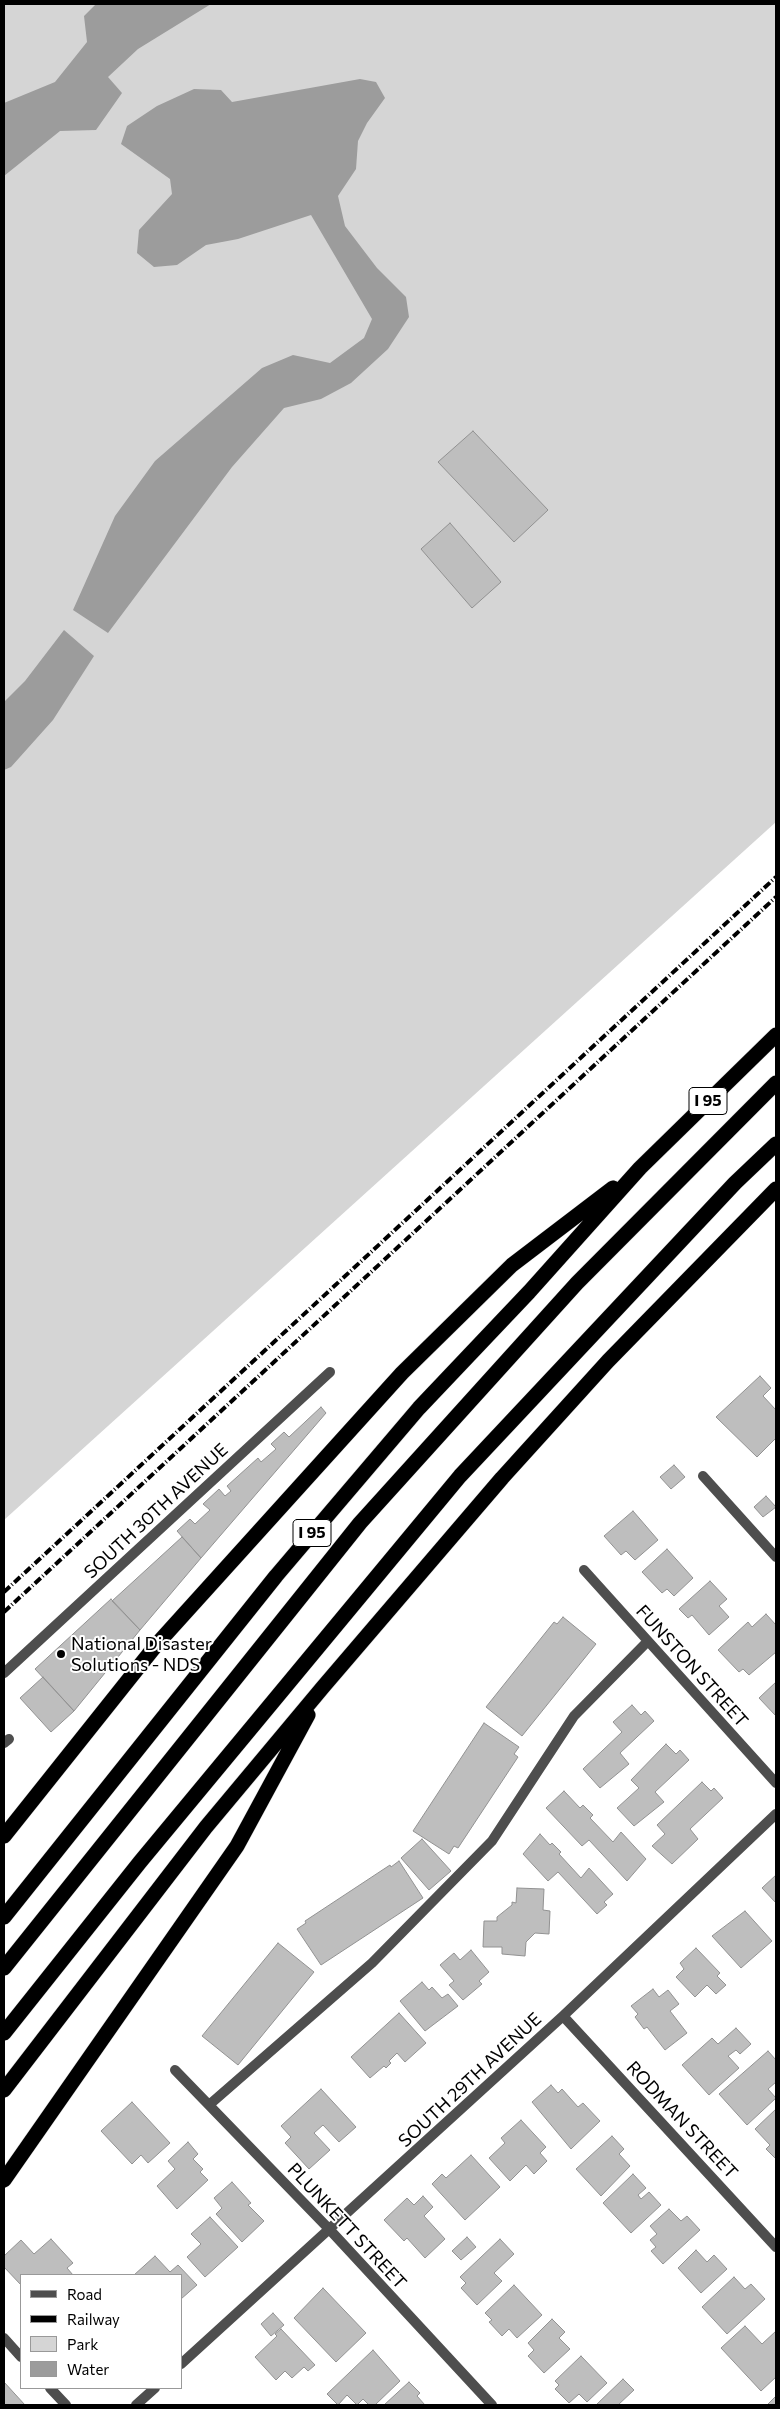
<!DOCTYPE html>
<html>
<head>
<meta charset="utf-8">
<style>
	body { margin:0 }
	#map { position:relative; width:780px; height:2409px; overflow:hidden; background:#fff; font-family:Commissioner,sans-serif }
	canvas { display:block }
	.frame { position:absolute; inset:0; border:5px solid #000; pointer-events:none }
	.legend { position:absolute; left:20px; top:2274px; width:162px; height:115px; box-sizing:border-box; background:#fff; border:1px solid #999; margin:0; padding:6px 9px; list-style:none; font-size:15px; color:#000 }
	.legend li { display:flex; align-items:center; gap:10px; height:25px }
	.legend b { width:25px; border:1px solid #999 }
</style>
</head>
<body>
<div id="map">
<canvas width="780" height="2409"></canvas>
<div class="frame"></div>
<ul class="legend">
<li><b style="height:6px;background:#4e4e4e"></b>Road</li>
<li><b style="height:6px;background:#000"></b>Railway</li>
<li><b style="height:14px;background:#d5d5d5"></b>Park</li>
<li><b style="height:14px;background:#9c9c9c"></b>Water</li>
</ul>
</div>
<script>
const ctx = document.querySelector('canvas').getContext('2d');
ctx.lineJoin = 'round';
function paint(path, color) {
  ctx.fillStyle = color;
  ctx.fill(path, 'evenodd');
}
function shape(rows) {
  const path = new Path2D();
  for (const r of rows) {
    path.moveTo(r[0], r[1]);
    for (let i = 2; i < r.length; i += 2) path.lineTo(r[i], r[i + 1]);
  }
  return path;
}
function strokePath(path, color, width, dash) {
  ctx.strokeStyle = color;
  ctx.lineWidth = width;
  ctx.lineCap = dash ? 'butt' : 'round';
  ctx.setLineDash(dash || []);
  ctx.stroke(path);
}
function write(font, color, halo, rows, align = 'center') {
  ctx.font = font + ' Commissioner,sans-serif';
  ctx.lineWidth = 4;
  ctx.setLineDash([]);
  ctx.textBaseline = 'middle';
  ctx.strokeStyle = halo;
  ctx.fillStyle = color;
  for (const [text, x, y, turn = 0] of rows) {
    ctx.save();
    ctx.translate(x, y);
    ctx.rotate((+turn || 0) * Math.PI / 180);
    ctx.textAlign = isNaN(turn) ? turn : align;
    if (halo) ctx.strokeText(text, 0, 0);
    ctx.fillText(text, 0, 0);
    ctx.restore();
  }
}
paint(shape([
	[4,4,776,4,776,822,4,1520]
]), '#d5d5d5');
paint(shape([
	[96,4,211,4,138,49,108,77,122,93,96,130,60,131,4,176,4,103,55,82,87,42,84,16],
	[360,79,376,82,385,98,367,123,358,141,356,169,338,196,345,226,377,268,406,297,409,317,388,349,351,383,321,399,284,408,232,467,108,633,73,610,115,516,155,461,262,368,293,355,330,363,364,338,372,319,311,215,238,239,206,245,177,265,154,267,137,253,139,230,172,194,170,179,121,144,127,126,157,106,194,89,221,90,232,102],
	[64,630,94,656,53,720,11,767,4,770,4,702,25,681]
]), '#9c9c9c');
const building = shape([
	[473,431,548,510,514,542,438,462,473,431],
	[450,523,501,582,472,608,421,549,450,523],
	[760,1376,771,1388,763,1396,776,1410,776,1438,757,1457,716,1417,760,1376],
	[321,1407,326,1413,201,1558,177,1531,190,1519,195,1524,210,1510,203,1504,219,1489,225,1496,231,1491,227,1486,258,1458,261,1462,276,1449,271,1444,284,1432,289,1437,321,1407],
	[674,1465,685,1477,671,1489,660,1477,674,1465],
	[766,1496,776,1507,763,1517,754,1507,766,1496],
	[633,1511,658,1540,635,1560,626,1551,621,1555,604,1536,633,1511],
	[182,1537,201,1558,140,1630,112,1601,182,1537],
	[667,1549,693,1578,674,1596,667,1589,662,1593,642,1572,667,1549],
	[710,1581,727,1599,719,1606,729,1617,709,1635,692,1615,688,1618,679,1609,710,1581],
	[111,1599,140,1630,74,1711,35,1669,111,1599],
	[766,1614,776,1625,776,1652,749,1675,743,1669,739,1672,718,1650,748,1622,752,1627,766,1614],
	[563,1617,596,1644,522,1736,486,1707,554,1622,557,1624,563,1617],
	[43,1677,74,1711,51,1732,20,1698,43,1677],
	[776,1682,776,1716,759,1698,776,1682],
	[632,1705,641,1715,645,1711,654,1721,620,1753,629,1764,600,1788,583,1769,622,1732,613,1722,632,1705],
	[484,1723,519,1747,514,1754,518,1757,458,1848,454,1846,449,1854,413,1831,484,1723],
	[666,1744,676,1754,680,1750,689,1760,655,1792,664,1802,634,1826,617,1808,639,1788,631,1780,666,1744],
	[702,1782,711,1791,714,1788,723,1798,690,1829,698,1839,672,1864,652,1846,665,1834,657,1825,702,1782],
	[564,1791,580,1808,583,1805,593,1815,590,1818,613,1842,621,1832,646,1859,627,1881,589,1840,582,1846,546,1808,564,1791],
	[540,1834,550,1845,552,1843,561,1852,559,1854,581,1878,589,1868,613,1894,604,1902,607,1905,597,1914,558,1872,548,1881,523,1854,540,1834],
	[422,1839,451,1871,429,1890,401,1858,422,1839],
	[399,1861,423,1898,321,1965,297,1929,306,1923,305,1921,390,1865,391,1867,399,1861],
	[776,1875,776,1903,762,1888,776,1875],
	[517,1888,544,1889,543,1910,550,1911,549,1934,535,1933,526,1942,525,1956,502,1954,502,1947,483,1947,484,1921,497,1921,497,1917,512,1905,512,1902,516,1903,517,1888],
	[745,1911,772,1941,741,1968,712,1936,745,1911],
	[278,1943,314,1972,238,2065,202,2036,278,1943],
	[696,1948,720,1973,717,1976,726,1985,716,1994,707,1985,695,1997,676,1977,684,1969,680,1963,696,1948],
	[471,1950,489,1972,479,1981,482,1984,463,2000,449,1985,454,1981,440,1965,454,1953,460,1960,471,1950],
	[422,1982,429,1990,432,1987,442,1998,448,1994,458,2006,425,2031,400,2001,422,1982],
	[653,1989,659,1997,668,1990,679,2004,670,2011,687,2033,665,2050,647,2027,644,2029,635,2017,638,2014,631,2006,653,1989],
	[399,2013,426,2043,405,2062,397,2053,389,2061,391,2063,386,2068,384,2066,370,2078,351,2057,399,2013],
	[736,2028,751,2044,740,2054,736,2050,728,2056,739,2068,709,2095,682,2065,712,2038,718,2044,736,2028],
	[768,2051,776,2060,776,2082,768,2089,776,2098,747,2125,719,2094,768,2051],
	[551,2085,558,2093,562,2089,578,2107,583,2103,600,2121,571,2149,532,2102,551,2085],
	[321,2089,356,2127,339,2142,323,2125,314,2133,330,2150,309,2169,285,2143,291,2137,281,2126,321,2089],
	[132,2102,170,2143,148,2163,141,2155,132,2164,101,2131,132,2102],
	[776,2109,776,2159,766,2149,770,2145,755,2129,776,2109],
	[521,2120,546,2147,540,2153,547,2161,534,2174,526,2165,510,2181,489,2158,505,2143,501,2138,521,2120],
	[612,2136,624,2149,619,2154,630,2166,601,2196,576,2169,612,2136],
	[188,2142,198,2154,193,2159,203,2169,200,2172,208,2180,177,2209,157,2186,175,2169,168,2161,188,2142],
	[471,2155,500,2187,465,2220,432,2184,442,2174,446,2178,471,2155],
	[633,2174,646,2188,638,2195,641,2199,649,2192,661,2205,631,2233,603,2203,633,2174],
	[232,2182,251,2203,248,2205,264,2221,242,2242,216,2214,222,2208,214,2198,232,2182],
	[423,2196,433,2207,424,2216,445,2239,425,2258,407,2238,404,2241,384,2220,407,2198,414,2205,423,2196],
	[669,2209,681,2221,687,2216,700,2230,663,2264,651,2251,656,2247,650,2240,657,2234,650,2226,669,2209],
	[210,2217,238,2247,205,2277,187,2257,201,2244,191,2234,210,2217],
	[467,2237,476,2247,461,2260,452,2251,467,2237],
	[51,2239,73,2263,67,2268,73,2275,21,2275,21,2285,4,2267,4,2256,21,2240,34,2254,51,2239],
	[500,2239,514,2254,494,2273,502,2281,477,2305,461,2288,466,2283,460,2277,500,2239],
	[696,2250,707,2262,714,2255,727,2269,701,2293,678,2268,696,2250],
	[155,2256,170,2272,178,2265,197,2285,181,2299,181,2275,134,2275,155,2256],
	[734,2277,745,2289,751,2284,765,2299,727,2334,702,2307,734,2277],
	[514,2285,542,2315,517,2338,509,2329,502,2336,489,2322,492,2320,485,2313,514,2285],
	[323,2288,366,2333,336,2362,294,2318,323,2288],
	[273,2313,284,2325,271,2336,261,2324,273,2313],
	[552,2319,565,2332,559,2338,570,2349,544,2373,528,2356,534,2350,528,2343,552,2319],
	[745,2326,762,2344,776,2331,776,2377,761,2391,721,2348,745,2326],
	[281,2329,315,2365,308,2371,304,2367,292,2378,285,2371,276,2380,255,2357,277,2336,275,2334,281,2329],
	[373,2350,400,2381,375,2405,369,2405,363,2399,357,2405,347,2395,338,2405,327,2394,373,2350],
	[581,2356,607,2383,587,2402,579,2394,569,2403,555,2389,559,2385,555,2381,581,2356],
	[623,2379,634,2390,618,2405,596,2405,623,2379],
	[4,2382,25,2405,4,2405,4,2382],
	[409,2382,420,2393,417,2396,425,2405,384,2405,409,2382],
	[776,2396,776,2405,767,2405,776,2396]
]);
paint(building, '#bebebe');
strokePath(building, '#929292', 1);
const motorway = shape([
	[4,1836,157,1644,402,1373,512,1265,613,1188],
	[4,1917,276,1576,419,1408,529,1292,640,1168,776,1035],
	[4,1968,360,1523,577,1283,776,1083],
	[4,2033,140,1862,460,1476,735,1183,776,1144],
	[4,2090,206,1827,323,1687,502,1478,608,1361,776,1189],
	[4,2180,237,1846,308,1715]
]);
strokePath(motorway, '#dbdbdb', 16);
strokePath(shape([
	[703,1476,776,1557],
	[4,1743,9,1739]
]), '#4e4e4e', 10);
strokePath(shape([
	[584,1570,776,1783],
	[4,1673,330,1372],
	[563,2016,776,2247],
	[175,2070,330,2230,492,2405],
	[209,2105,372,1963,492,1841,574,1716,648,1641],
	[4,2338,21,2357],
	[181,2364,563,2016,776,1814],
	[50,2388,66,2405],
	[136,2405,155,2388]
]), '#4e4e4e', 10);
strokePath(motorway, '#000', 15);
strokePath(shape([
	[4,1592,776,877],
	[4,1612,776,897]
]), '#000', 4, [8, 2.5, 1, 2.5]);
for (const [x, y, r, color] of [
	[61,1654,5,"#000"]
]) {
  const dot = new Path2D();
  dot.arc(x, y, r, 0, 2 * Math.PI);
  ctx.fillStyle = color;
  ctx.fill(dot);
  strokePath(dot, '#fff', 2);
}
for (const [x, y, w] of [
	[708,1101,38],
	[312,1533,38]
]) {
  const box = new Path2D();
  box.roundRect(x - w / 2, y - 13.5, w, 27, 4);
  ctx.fillStyle = '#fff';
  ctx.fill(box);
  strokePath(box, '#000', 1);
}
write('bold 16px', '#000', null, [
	["I 95",708,1101],
	["I 95",312,1533]
]);
write('18px', '#000', '#fff', [
	["SOUTH 30TH AVENUE",156,1511,-43],
	["FUNSTON STREET",692,1666,48],
	["SOUTH 29TH AVENUE",470,2080,-43],
	["RODMAN STREET",682,2120,47],
	["PLUNKETT STREET",347,2226,47]
]);
write('18px', '#000', '#fff', [
	["National Disaster",71,1644],
	["Solutions - NDS",71,1665]
], 'left');
</script>
</body>
</html>
